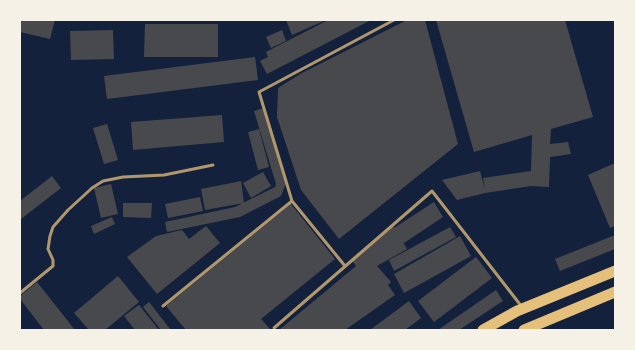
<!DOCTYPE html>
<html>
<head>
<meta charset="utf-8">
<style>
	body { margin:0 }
	#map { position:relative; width:635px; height:350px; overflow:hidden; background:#14213d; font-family:Arial,sans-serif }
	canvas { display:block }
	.frame { position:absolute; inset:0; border:21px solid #f6f1e7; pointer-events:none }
</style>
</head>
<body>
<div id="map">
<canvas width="635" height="350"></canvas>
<div class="frame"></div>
</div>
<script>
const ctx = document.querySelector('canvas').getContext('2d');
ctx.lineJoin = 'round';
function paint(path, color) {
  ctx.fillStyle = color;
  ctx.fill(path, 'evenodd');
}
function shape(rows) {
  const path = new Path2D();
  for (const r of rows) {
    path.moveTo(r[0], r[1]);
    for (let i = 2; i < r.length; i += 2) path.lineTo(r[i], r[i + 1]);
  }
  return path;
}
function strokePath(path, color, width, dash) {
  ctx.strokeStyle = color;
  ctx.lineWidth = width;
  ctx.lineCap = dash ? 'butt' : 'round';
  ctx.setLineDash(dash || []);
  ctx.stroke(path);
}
paint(shape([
	[20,20,55,20,50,39,20,32],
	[286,20,326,20,292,35],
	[328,20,371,20,267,74,260,61,268,57,266,52],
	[407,20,425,20,458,144,339,239,301,190,277,117,278,88,300,74],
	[436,20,565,20,593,117,551,129,550,144,568,142,571,154,550,157,549,187,531,186,485,193,457,200,442,180,480,171,485,190,483,178,531,171,532,135,474,152],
	[145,24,218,24,218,57,144,57],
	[113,30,114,59,71,60,70,31],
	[282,30,286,41,271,48,266,37],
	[255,57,258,80,107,99,104,76],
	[264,108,286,183,281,196,240,217,167,232,165,222,235,207,275,187,276,184,254,111],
	[222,115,224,142,133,150,131,122],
	[107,124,118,160,104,164,93,128],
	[259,129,269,167,258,170,248,132],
	[615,163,615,226,610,228,588,175],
	[263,172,271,186,251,198,243,183],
	[52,176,61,188,21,219,20,217,20,201],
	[241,181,244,203,205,210,201,189],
	[111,184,118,214,101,218,94,188],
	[200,197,203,211,168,218,165,204],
	[434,202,443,217,404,243,403,242,407,249,377,266,391,282,388,285,395,295,345,330,279,330,356,266,351,259,392,225,394,228],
	[123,203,152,203,151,218,123,217],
	[291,204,335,259,261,319,271,330,186,330,166,306],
	[112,217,115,224,94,234,91,226],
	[206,226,220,243,157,294,127,257,156,236,182,230,189,239],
	[450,227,456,237,394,271,389,260],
	[615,235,615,249,560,271,555,259],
	[460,236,471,256,404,293,394,274],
	[476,257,492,278,434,322,418,301],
	[118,276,139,302,105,330,89,330,74,313],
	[37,282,75,330,44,330,20,299,20,296],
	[496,290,503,301,459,330,438,330],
	[409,301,421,318,405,330,370,330],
	[149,302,171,330,161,330,143,307],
	[139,305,159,330,135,330,124,316]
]), '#48494c');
strokePath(shape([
	[345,266,292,201,259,92,394,20],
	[20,293,53,266,53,260,48,249,50,236,53,227,68,210,92,188,103,181,123,177,164,175,213,165],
	[163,306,292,201],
	[274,328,432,191,522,307]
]), '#b1986c', 3);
strokePath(shape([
	[483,330,517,311,615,271],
	[524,330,615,292]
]), '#e5c07b', 11);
</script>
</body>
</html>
